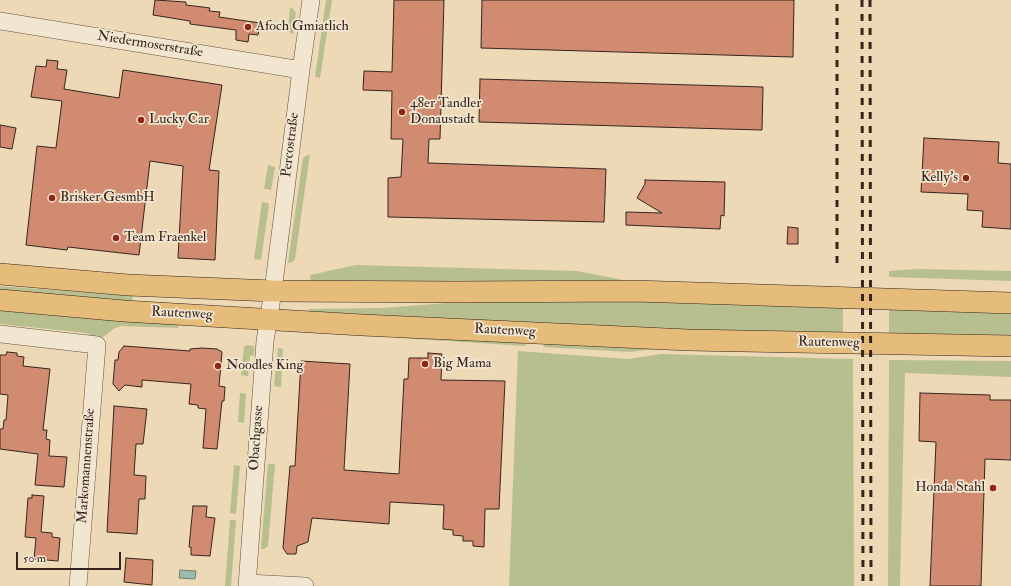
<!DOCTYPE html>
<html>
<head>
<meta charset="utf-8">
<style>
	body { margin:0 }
	#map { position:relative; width:1011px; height:586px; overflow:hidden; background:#edd9b6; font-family:"IM FELL Double Pica",serif }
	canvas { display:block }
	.scale { position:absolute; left:16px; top:552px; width:105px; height:18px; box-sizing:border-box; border:2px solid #36251e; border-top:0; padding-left:5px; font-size:12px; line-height:14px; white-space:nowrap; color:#36251e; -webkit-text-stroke:3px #f3e6d0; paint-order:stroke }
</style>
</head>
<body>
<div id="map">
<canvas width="1011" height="586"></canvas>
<div class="scale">50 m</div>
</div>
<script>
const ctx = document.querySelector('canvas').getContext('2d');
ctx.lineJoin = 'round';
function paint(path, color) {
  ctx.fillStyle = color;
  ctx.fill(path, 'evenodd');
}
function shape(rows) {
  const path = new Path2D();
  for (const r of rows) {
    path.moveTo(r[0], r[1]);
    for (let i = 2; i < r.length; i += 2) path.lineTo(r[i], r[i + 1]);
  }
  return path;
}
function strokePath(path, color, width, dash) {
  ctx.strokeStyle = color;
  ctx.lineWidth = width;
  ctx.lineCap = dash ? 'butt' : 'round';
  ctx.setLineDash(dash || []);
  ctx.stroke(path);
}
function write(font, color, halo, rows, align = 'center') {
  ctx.font = font + ' "IM FELL Double Pica",serif';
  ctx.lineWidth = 3.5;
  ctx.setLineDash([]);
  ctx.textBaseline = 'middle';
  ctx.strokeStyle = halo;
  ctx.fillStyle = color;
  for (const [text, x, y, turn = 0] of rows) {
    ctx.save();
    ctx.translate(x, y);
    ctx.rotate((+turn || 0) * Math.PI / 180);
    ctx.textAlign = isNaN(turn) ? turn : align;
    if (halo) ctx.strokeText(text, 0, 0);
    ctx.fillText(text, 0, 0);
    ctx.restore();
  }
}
paint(shape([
	[326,0,332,0,320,78,315,77],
	[290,7,293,9,296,13,293,34,289,32,288,29],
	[310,154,295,259,293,262,288,263,303,158],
	[268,165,275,167,271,190,264,189],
	[262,202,268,203,269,205,261,260,254,259],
	[356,265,577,271,623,280,623,282,311,283,310,275],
	[918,269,1011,271,1011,281,889,277,889,271],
	[0,286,133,296,132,301,92,301,0,295],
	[499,299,638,300,843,306,843,334,681,331,309,315,309,309,382,308],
	[889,307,1011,312,1011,337,889,336],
	[0,309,179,323,178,328,122,326,115,328,99,340,86,333,0,324],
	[400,335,524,340,526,346,399,338],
	[545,341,657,349,629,352,543,347],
	[247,345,254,346,254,355,250,356,248,376,241,375,244,347],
	[278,348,283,349,281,387,274,386],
	[518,351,628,359,661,354,853,359,854,586,509,586],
	[889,360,1011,361,1011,377,905,373,900,586,888,586],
	[240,393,246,394,244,423,238,422],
	[268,464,275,464,268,546,264,549,261,549],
	[234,465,240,466,236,514,230,513],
	[230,520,236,520,231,586,225,586]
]), '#b8bf8e');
const water = shape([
	[180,570,196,571,195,579,179,578,180,570]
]);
paint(water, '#9abba8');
strokePath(water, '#727f71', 1);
const building = shape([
	[155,0,186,2,186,5,210,8,209,11,220,12,219,17,260,23,258,35,249,34,248,42,236,40,236,30,190,24,190,21,153,15,155,0],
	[394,0,444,0,440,139,429,139,428,163,606,169,604,222,388,217,388,178,401,177,403,139,391,139,392,91,363,90,364,71,392,72,394,0],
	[482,0,794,0,793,57,481,48,482,0],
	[47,60,58,61,57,69,67,70,64,89,119,98,123,70,222,85,209,170,219,171,215,260,178,258,183,166,150,161,139,255,68,247,67,250,26,245,37,146,56,148,62,101,31,97,36,66,46,67,47,60],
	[480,79,763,87,762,130,479,122,480,79],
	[0,125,16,128,12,149,0,147,0,125],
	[924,138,999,142,998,163,1011,164,1011,229,982,227,983,211,967,210,968,194,921,192,924,138],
	[645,180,725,182,724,216,721,215,720,229,626,225,626,212,662,213,637,198,645,184,645,180],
	[788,227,798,228,798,244,787,244,788,227],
	[124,346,190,351,190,349,202,348,217,349,222,352,219,386,225,387,224,401,222,401,217,449,203,448,206,409,198,408,198,405,189,404,191,384,142,380,142,387,125,385,119,391,113,384,115,360,118,360,119,352,124,346],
	[7,352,17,353,17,356,24,357,23,366,50,369,43,430,47,430,46,439,50,440,49,456,67,457,64,487,35,485,38,454,0,449,0,429,3,429,4,420,6,420,8,395,0,394,0,355,6,355,7,352],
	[428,353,442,354,441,380,505,381,499,509,485,509,484,547,473,546,473,541,463,541,463,536,453,535,453,530,443,529,444,505,390,502,389,524,312,518,308,542,297,546,296,554,287,554,283,548,290,466,295,466,301,361,350,364,344,470,399,474,404,379,408,379,409,358,428,358,428,353],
	[920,393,990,395,990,400,1011,400,1011,460,985,459,981,586,930,586,936,442,919,441,920,393],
	[114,406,147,409,143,444,136,444,134,475,146,476,145,499,139,499,137,534,107,532,114,406],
	[32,495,44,496,41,532,52,533,52,537,60,538,58,561,34,559,36,538,25,537,28,498,32,498,32,495],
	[193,506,207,506,206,517,215,518,210,556,191,555,191,547,189,547,193,506],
	[126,558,153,560,152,585,124,582,126,558]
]);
paint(building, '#d18b70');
strokePath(building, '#36251e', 1);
const minor = shape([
	[0,21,301,70],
	[0,334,97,345,78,586],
	[248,583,305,586],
	[247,586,265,341,273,291,301,70,311,0]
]);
const major = shape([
	[0,274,128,285,273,291,456,292,635,291,1011,303],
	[0,300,124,311,362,325,688,340,1011,346]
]);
strokePath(minor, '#645244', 18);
strokePath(major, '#36251e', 22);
strokePath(minor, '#f3e6d0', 17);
strokePath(major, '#e6bc7b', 21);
strokePath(shape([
	[862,0,863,586],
	[870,0,871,586],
	[837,263,837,0]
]), '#36251e', 3, [7, 7]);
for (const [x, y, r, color] of [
	[248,27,4,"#8f2418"],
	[402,112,4,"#8f2418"],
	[141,120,4,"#8f2418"],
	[966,178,4,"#8f2418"],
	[52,198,4,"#8f2418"],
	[116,238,4,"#8f2418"],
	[425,364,4,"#8f2418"],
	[218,366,4,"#8f2418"],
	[993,488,4,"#8f2418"]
]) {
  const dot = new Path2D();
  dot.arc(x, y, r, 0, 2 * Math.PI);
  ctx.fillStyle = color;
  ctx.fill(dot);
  strokePath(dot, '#f3e6d0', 1.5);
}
write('14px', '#36251e', '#f3e6d0', [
	["Afoch Gmiatlich",256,27],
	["48er Tandler",410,104],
	["Donaustadt",410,120],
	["Lucky Car",149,120],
	["Kelly's",958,178,"right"],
	["Brisker GesmbH",60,198],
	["Team Fraenkel",124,238],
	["Big Mama",433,364],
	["Noodles King",226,366],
	["Honda Stahl",985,488,"right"]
], 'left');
write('14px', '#36251e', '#f3e6d0', [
	["Niedermoserstraße",150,45,9],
	["Percostraße",291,145,-83],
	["Rautenweg",182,314,3],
	["Rautenweg",505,331,3],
	["Rautenweg",829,343,1],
	["Obachgasse",257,438,-86],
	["Markomannenstraße",87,466,-86]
]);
</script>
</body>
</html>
